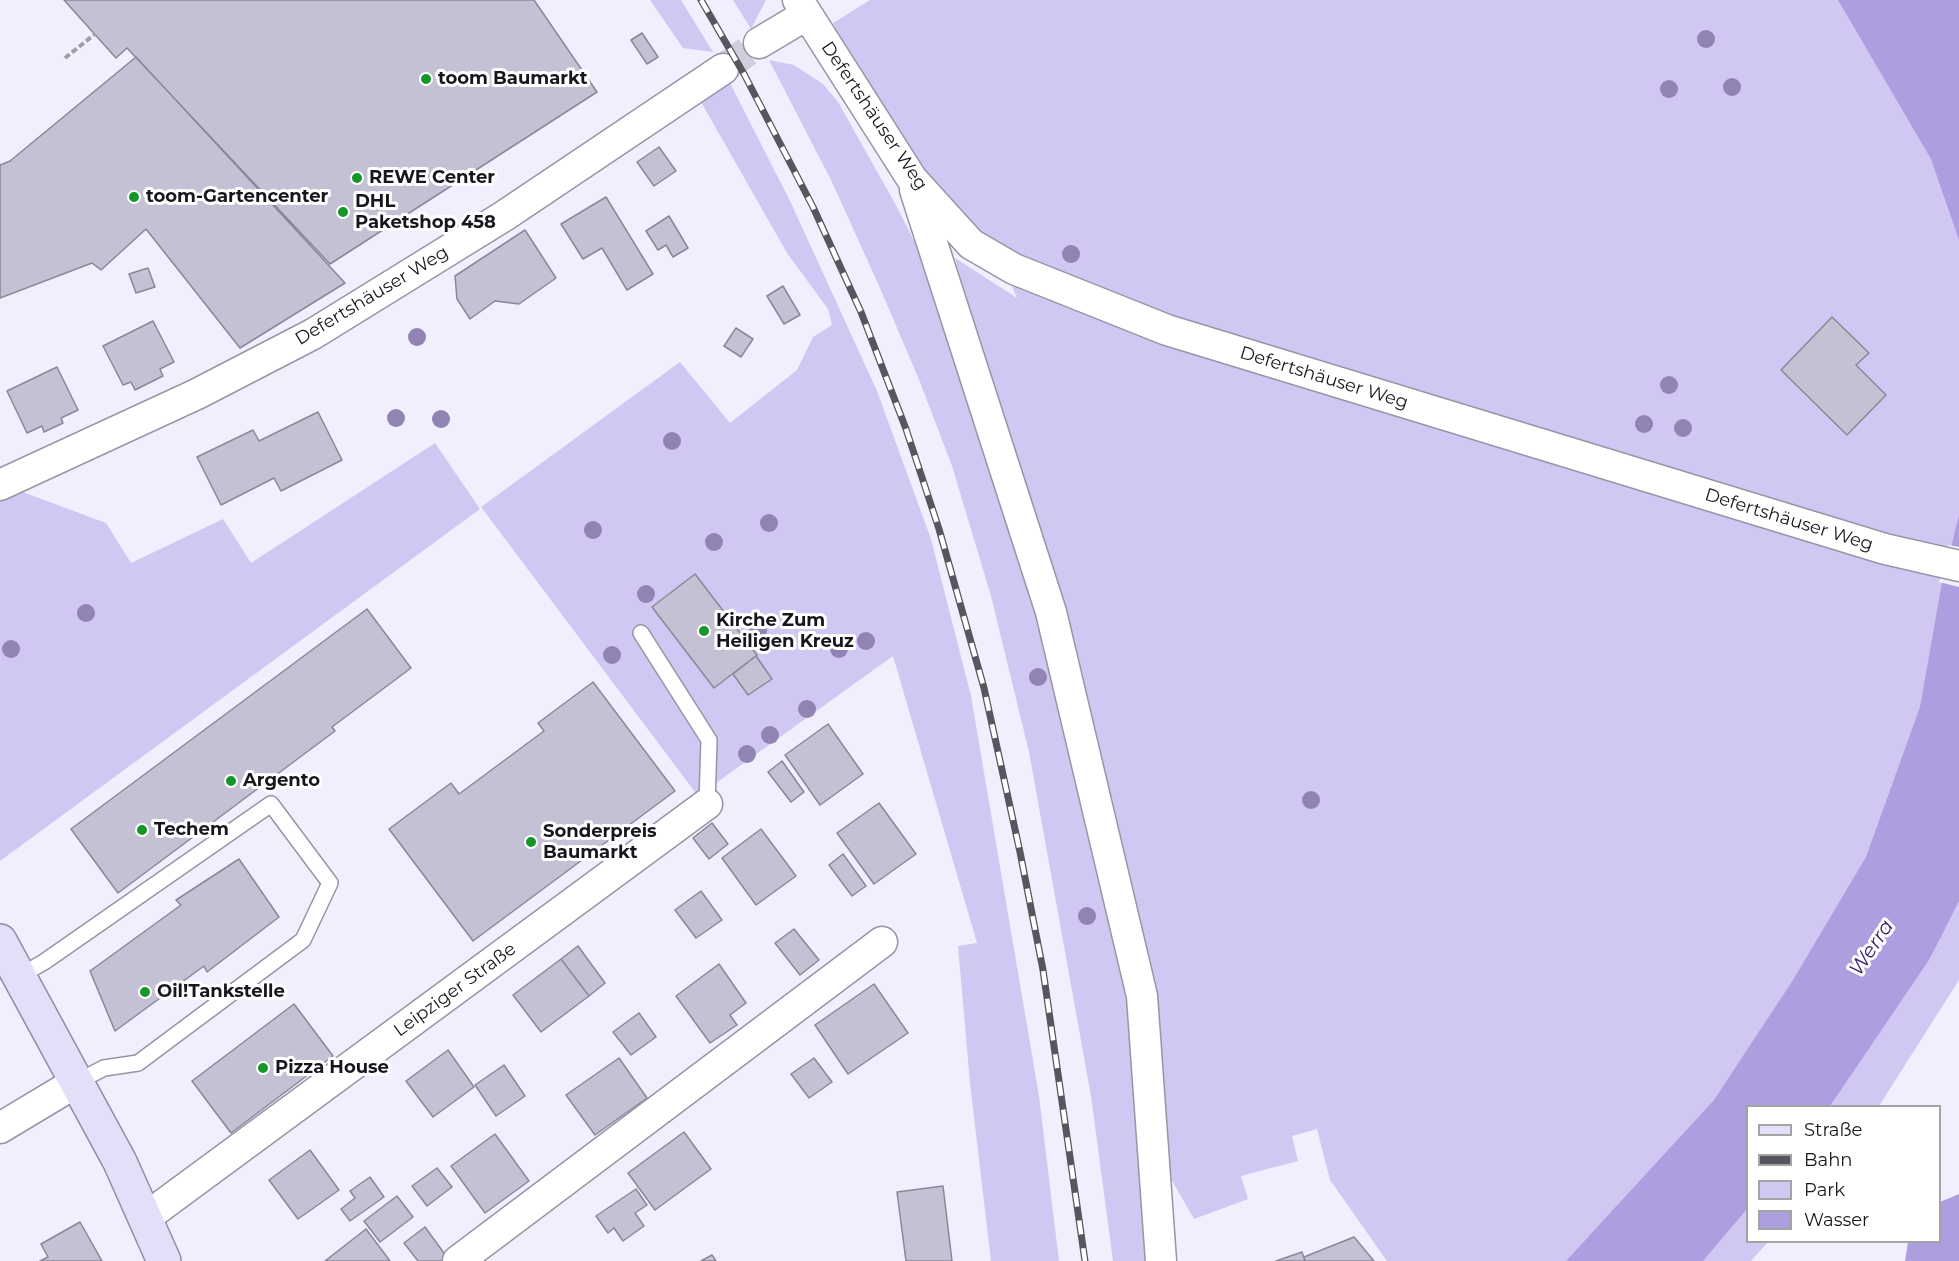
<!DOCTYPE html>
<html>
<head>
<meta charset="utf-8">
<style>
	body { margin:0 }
	#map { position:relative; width:1959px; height:1261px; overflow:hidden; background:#f1eefe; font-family:Montserrat,sans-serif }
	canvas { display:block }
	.legend { position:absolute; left:1746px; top:1105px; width:195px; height:138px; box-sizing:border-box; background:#fff; border:2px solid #a3a2a5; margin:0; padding:8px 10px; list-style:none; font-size:18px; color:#18161d }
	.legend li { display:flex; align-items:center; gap:12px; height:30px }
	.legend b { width:30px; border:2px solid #a3a2a5 }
</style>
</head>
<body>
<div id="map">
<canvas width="1959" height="1261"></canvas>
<ul class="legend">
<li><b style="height:8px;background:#e4dff8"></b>Straße</li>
<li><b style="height:8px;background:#57555e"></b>Bahn</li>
<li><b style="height:16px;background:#d0c8f2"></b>Park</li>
<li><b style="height:16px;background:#ad9edf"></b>Wasser</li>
</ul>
</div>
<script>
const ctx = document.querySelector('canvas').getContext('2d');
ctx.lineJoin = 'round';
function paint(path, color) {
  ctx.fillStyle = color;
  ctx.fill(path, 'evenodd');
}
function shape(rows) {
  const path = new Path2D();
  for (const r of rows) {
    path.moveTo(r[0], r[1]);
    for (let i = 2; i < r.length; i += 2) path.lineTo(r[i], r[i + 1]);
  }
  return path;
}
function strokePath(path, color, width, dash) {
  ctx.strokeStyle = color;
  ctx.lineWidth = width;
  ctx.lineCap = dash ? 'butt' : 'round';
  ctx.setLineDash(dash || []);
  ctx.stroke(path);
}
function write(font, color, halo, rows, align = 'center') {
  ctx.font = font + ' Montserrat,sans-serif';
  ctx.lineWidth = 6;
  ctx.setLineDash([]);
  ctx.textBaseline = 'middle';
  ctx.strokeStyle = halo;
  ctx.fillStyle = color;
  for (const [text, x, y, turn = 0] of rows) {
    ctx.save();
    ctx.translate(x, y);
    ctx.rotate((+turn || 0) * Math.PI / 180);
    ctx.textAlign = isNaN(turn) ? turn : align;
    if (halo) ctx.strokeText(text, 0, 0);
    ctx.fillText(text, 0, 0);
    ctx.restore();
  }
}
paint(shape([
	[650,0,681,0,713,52,683,48],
	[733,0,766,0,751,29],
	[870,0,1959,0,1959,980,1879,1106,1748,1106,1748,1242,1768,1242,1751,1261,1387,1261,1330,1180,1317,1129,1292,1136,1298,1161,1241,1176,1248,1199,1194,1219,1167,1172,1155,1000,955,258,1017,298,995,244,959,216,915,165,857,72,833,23],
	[769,60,794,65,823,84,838,102,897,207,927,267,1032,578,1129,1003,1149,1261,1113,1261,1091,1096,1029,752,991,596,952,466,920,382,880,288,831,180],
	[730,83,791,203,877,391,931,539,971,696,1039,1096,1059,1261,991,1261,970,1083,958,946,977,943,893,656,698,796,481,507,680,362,730,423,797,370,813,337,832,325,828,309,787,253,701,102],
	[435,443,480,509,0,861,0,500,20,491,106,523,131,563,223,519,251,563]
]), '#d0c8f2');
paint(shape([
	[1838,0,1959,0,1959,240,1931,159],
	[1959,515,1959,901,1929,960,1830,1106,1748,1106,1747,1209,1703,1261,1566,1261,1714,1100,1793,980,1866,857,1920,707,1941,588],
	[1959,1194,1959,1261,1905,1261,1908,1242,1940,1242,1940,1202]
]), '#ad9edf');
paint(shape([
	[1949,545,1959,547,1959,587,1939,582]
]), '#f1eefe');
const building = shape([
	[64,0,534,0,597,92,330,264,127,48,116,58,64,0],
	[642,33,658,57,647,64,631,40,642,33],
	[136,57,345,283,240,348,146,229,101,270,92,263,0,298,0,165,10,161,136,57],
	[659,147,676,171,654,186,637,162,659,147],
	[606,197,653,274,627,290,602,248,583,259,561,224,606,197],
	[669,216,688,248,673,257,666,245,658,250,646,231,669,216],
	[525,230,556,278,519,304,495,301,470,319,457,299,455,276,525,230],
	[148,268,155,287,136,293,129,274,148,268],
	[783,286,800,315,784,324,767,296,783,286],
	[1832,317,1869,353,1856,365,1886,395,1847,435,1781,370,1832,317],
	[153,321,174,362,160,369,163,376,135,390,131,382,123,385,103,346,153,321],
	[736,328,753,339,741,357,724,346,736,328],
	[57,367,78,410,61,418,63,423,44,432,42,426,27,433,7,391,57,367],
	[318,412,342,460,281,491,274,478,221,505,197,457,253,430,259,441,318,412],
	[695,574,757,655,714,688,652,607,695,574],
	[367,609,411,668,332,727,335,731,118,893,71,829,367,609],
	[756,656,772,679,748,695,733,674,756,656],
	[593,682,675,791,473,941,389,829,451,783,459,794,544,731,538,723,593,682],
	[828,724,863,774,820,805,785,755,828,724],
	[782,761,804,792,791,802,768,772,782,761],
	[879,803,916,854,874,884,837,833,879,803],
	[712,823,728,844,709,859,693,838,712,823],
	[761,829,796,876,756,905,722,858,761,829],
	[843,854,866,886,852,896,829,865,843,854],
	[239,859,279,917,207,972,204,966,115,1031,90,971,181,905,176,900,239,859],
	[701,891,722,920,696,938,675,910,701,891],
	[794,929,819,960,800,975,775,943,794,929],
	[578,946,605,983,589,996,561,959,578,946],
	[561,959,589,996,541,1032,513,995,561,959],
	[719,964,746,1003,730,1015,737,1025,710,1043,676,996,719,964],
	[874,984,908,1033,848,1074,815,1025,874,984],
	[294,1004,333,1056,231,1133,192,1081,294,1004],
	[639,1013,656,1037,631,1055,613,1032,639,1013],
	[448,1050,474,1087,433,1117,406,1081,448,1050],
	[619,1058,647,1098,595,1135,566,1095,619,1058],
	[814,1058,832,1082,809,1098,791,1074,814,1058],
	[504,1065,525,1096,496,1116,475,1085,504,1065],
	[684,1132,711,1169,655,1210,628,1173,684,1132],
	[495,1134,529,1181,485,1213,451,1166,495,1134],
	[310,1150,339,1190,298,1219,269,1180,310,1150],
	[437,1168,452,1187,427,1206,412,1186,437,1168],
	[370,1177,384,1197,350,1221,341,1209,355,1198,350,1191,370,1177],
	[943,1186,952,1261,906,1261,897,1192,943,1186],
	[636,1189,647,1205,635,1213,644,1226,623,1241,614,1228,608,1233,596,1216,636,1189],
	[397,1196,413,1217,380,1242,364,1221,397,1196],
	[80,1222,102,1261,40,1261,48,1257,41,1244,80,1222],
	[425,1227,449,1260,448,1261,418,1261,404,1243,425,1227],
	[366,1229,390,1261,325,1261,366,1229],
	[1354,1237,1374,1261,1305,1261,1304,1257,1354,1237],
	[1302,1252,1305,1261,1276,1261,1302,1252],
	[712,1255,716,1261,701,1261,712,1255]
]);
paint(building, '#c5c1d4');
strokePath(building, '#8a8799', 1.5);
strokePath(shape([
	[723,69,759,43]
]), '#d0cedc', 30, [30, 15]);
const service = shape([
	[641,633,709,740,707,804],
	[18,977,44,962,271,804,330,883,303,940,138,1063,104,1068,75,1083]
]);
const minor = shape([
	[798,0,912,179,971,244,1014,269,1167,330,1885,549,1959,566],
	[759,43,806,15],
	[915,190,1051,612,1142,996,1161,1261],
	[0,485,197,394,313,334,504,216,723,69],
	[0,1128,75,1083],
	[145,1218,707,804],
	[458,1261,882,942]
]);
const primary = shape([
	[0,941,120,1162,164,1261]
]);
strokePath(service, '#9894a6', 18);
strokePath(minor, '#9894a6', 33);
strokePath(primary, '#918ba9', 36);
strokePath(shape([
	[65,58,95,34]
]), '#a19eab', 4, [6, 3]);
strokePath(service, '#fff', 15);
strokePath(minor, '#fff', 30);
strokePath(primary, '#e4dff8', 33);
const rail = shape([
	[701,0,744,74,813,207,861,312,906,429,939,529,984,688,1020,852,1043,970,1085,1261]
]);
strokePath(rail, '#57555e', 7);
strokePath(rail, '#fff', 4.5, [14]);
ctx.fillStyle = '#9183b3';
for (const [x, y] of [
	[1706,39],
	[1732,87],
	[1669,89],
	[1071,254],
	[417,337],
	[1669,385],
	[396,418],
	[441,419],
	[1644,424],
	[1683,428],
	[672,441],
	[769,523],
	[593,530],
	[714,542],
	[646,594],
	[86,613],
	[758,631],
	[866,641],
	[11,649],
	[839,649],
	[612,655],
	[1038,677],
	[807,709],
	[770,735],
	[747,754],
	[1311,800],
	[1087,916]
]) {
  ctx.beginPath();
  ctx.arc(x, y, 9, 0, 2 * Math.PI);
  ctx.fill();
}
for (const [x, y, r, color] of [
	[426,79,6,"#159629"],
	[357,178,6,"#159629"],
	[134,197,6,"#159629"],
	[343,212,6,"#159629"],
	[704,631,6,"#159629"],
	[231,781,6,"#159629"],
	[142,830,6,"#159629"],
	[531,842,6,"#159629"],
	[145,992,6,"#159629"],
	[263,1068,6,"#159629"]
]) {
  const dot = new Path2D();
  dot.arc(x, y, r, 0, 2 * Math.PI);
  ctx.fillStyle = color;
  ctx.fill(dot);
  strokePath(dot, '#fff', 2);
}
write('bold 18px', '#18161d', '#fff', [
	["toom Baumarkt",438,79],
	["REWE Center",369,178],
	["toom-Gartencenter",146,197],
	["DHL",355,202],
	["Paketshop 458",355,223],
	["Kirche Zum",716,621],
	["Heiligen Kreuz",716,642],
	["Argento",243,781],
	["Techem",154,830],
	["Sonderpreis",543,832],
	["Baumarkt",543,853],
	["Oil!Tankstelle",157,992],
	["Pizza House",275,1068]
], 'left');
write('18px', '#18161d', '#fff', [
	["Defertshäuser Weg",874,116,56],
	["Defertshäuser Weg",372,296,-31],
	["Defertshäuser Weg",1324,378,17],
	["Defertshäuser Weg",1789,520,17],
	["Leipziger Straße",455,990,-36]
]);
write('italic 20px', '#3a206b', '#fff', [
	["Werra",1872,948,-56]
]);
</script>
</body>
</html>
